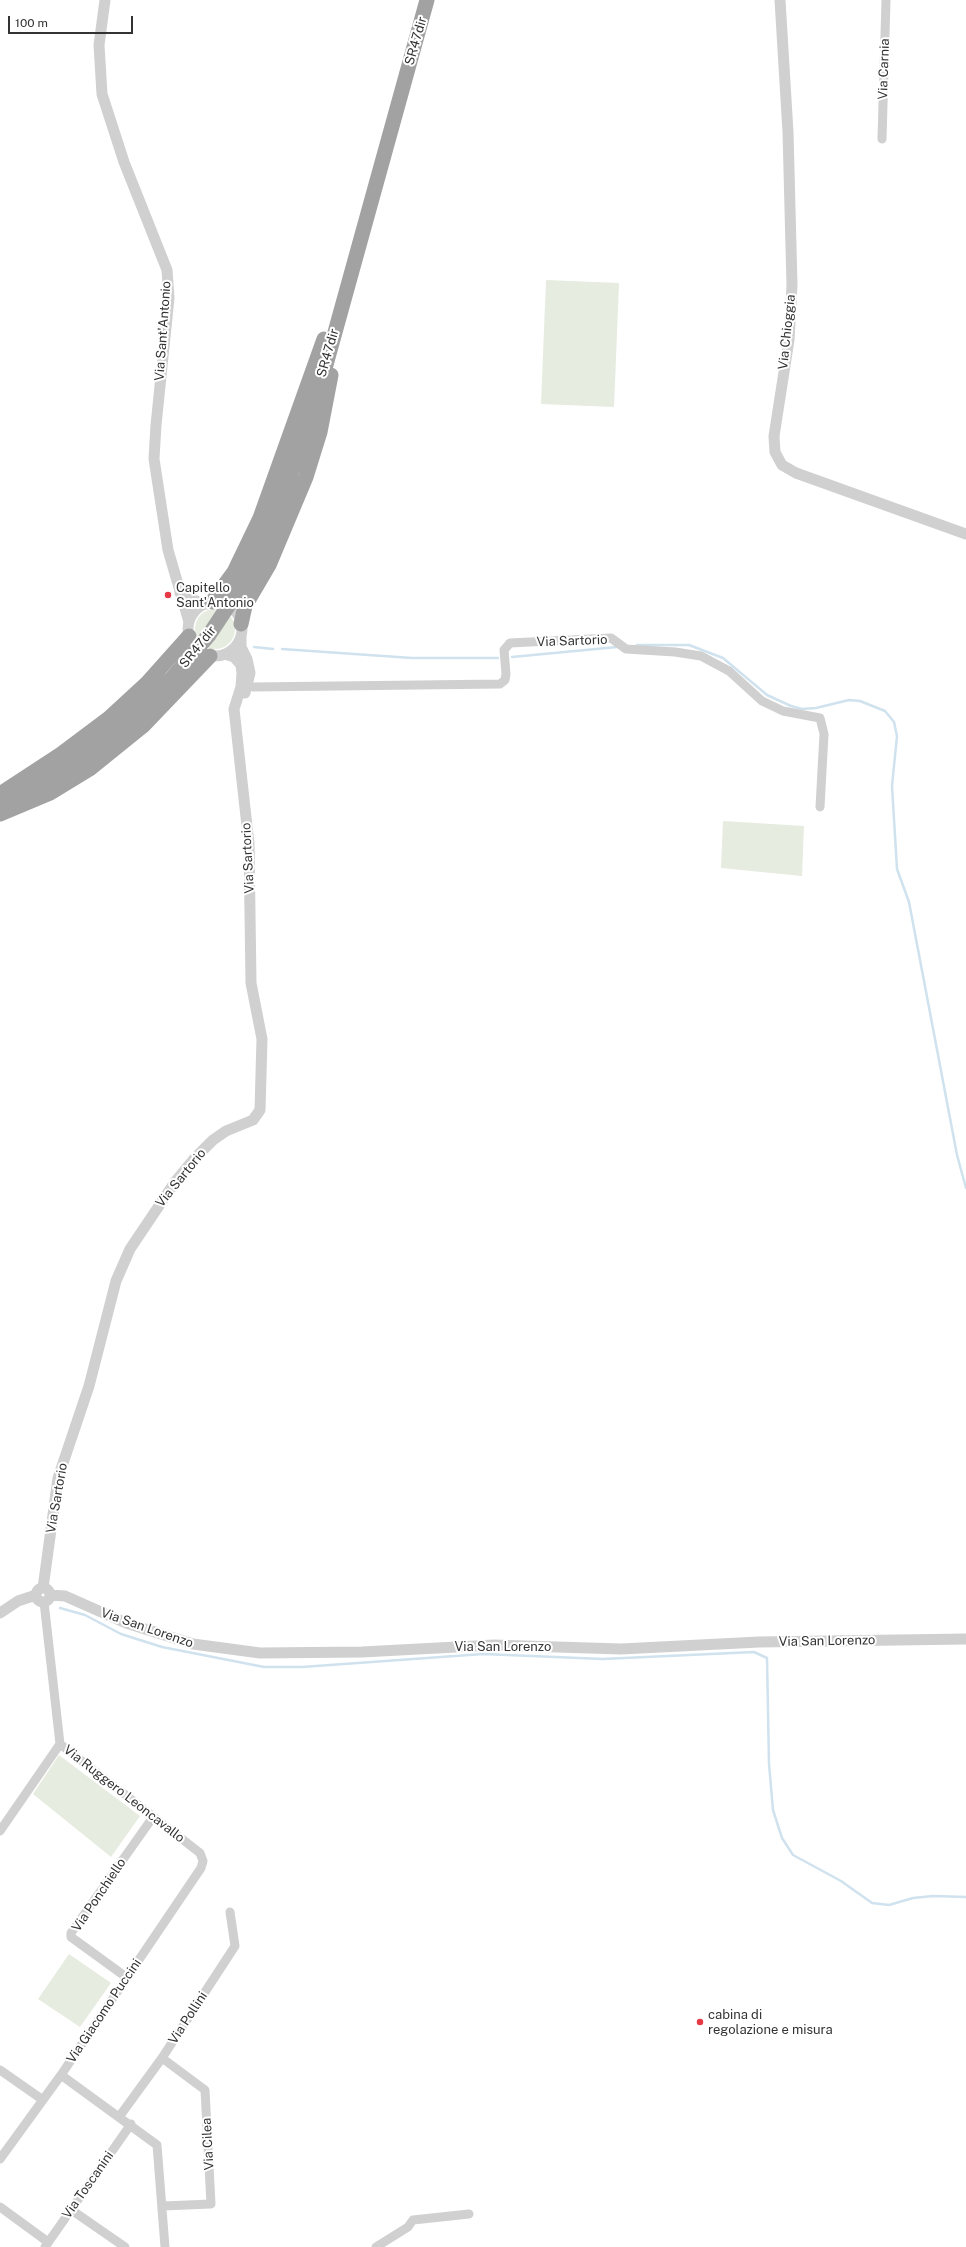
<!DOCTYPE html>
<html>
<head>
<meta charset="utf-8">
<style>
	body { margin:0 }
	#map { position:relative; width:966px; height:2247px; overflow:hidden; background:#fff; font-family:"Public Sans",sans-serif }
	canvas { display:block }
	.scale { position:absolute; left:8px; top:16px; width:125px; height:18px; box-sizing:border-box; border:2px solid #333; border-top:0; padding-left:5px; font-size:12px; line-height:14px; white-space:nowrap; color:#333; -webkit-text-stroke:3px #fff; paint-order:stroke }
</style>
</head>
<body>
<div id="map">
<canvas width="966" height="2247"></canvas>
<div class="scale">100 m</div>
</div>
<script>
const ctx = document.querySelector('canvas').getContext('2d');
ctx.lineJoin = 'round';
function paint(path, color) {
  ctx.fillStyle = color;
  ctx.fill(path, 'evenodd');
}
function shape(rows) {
  const path = new Path2D();
  for (const r of rows) {
    if (r.length === 3) {
      path.moveTo(r[0] + r[2], r[1]);
      path.arc(r[0], r[1], r[2], 0, 2 * Math.PI);
      continue;
    }
    path.moveTo(r[0], r[1]);
    for (let i = 2; i < r.length; i += 2) path.lineTo(r[i], r[i + 1]);
  }
  return path;
}
function strokePath(path, color, width, dash) {
  ctx.strokeStyle = color;
  ctx.lineWidth = width;
  ctx.lineCap = dash ? 'butt' : 'round';
  ctx.setLineDash(dash || []);
  ctx.stroke(path);
}
function write(font, color, halo, rows, align = 'center') {
  ctx.font = font + ' "Public Sans",sans-serif';
  ctx.lineWidth = 4;
  ctx.setLineDash([]);
  ctx.textBaseline = 'middle';
  ctx.strokeStyle = halo;
  ctx.fillStyle = color;
  for (const [text, x, y, turn = 0] of rows) {
    ctx.save();
    ctx.translate(x, y);
    ctx.rotate((+turn || 0) * Math.PI / 180);
    ctx.textAlign = isNaN(turn) ? turn : align;
    if (halo) ctx.strokeText(text, 0, 0);
    ctx.fillText(text, 0, 0);
    ctx.restore();
  }
}
paint(shape([
	[546,280,619,283,614,407,541,404],
	[215,629,20],
	[723,821,804,826,802,876,721,868],
	[59,1755,140,1816,111,1857,33,1794],
	[69,1954,111,1983,80,2027,38,1999]
]), '#e6ecdf');
strokePath(shape([
	[637,645,689,645,723,658,767,695,791,706,802,709,816,708,849,700,860,701,885,711,894,722,897,736,892,786,897,869,909,902,957,1155,966,1188],
	[254,647,273,649],
	[282,649,412,658,498,658],
	[512,657,617,647],
	[60,1608,85,1615,121,1634,162,1647,264,1667,302,1667,483,1654,603,1659,754,1652,767,1658,769,1764,773,1810,782,1838,793,1855,841,1881,872,1903,889,1905,913,1898,933,1896,966,1897]
]), '#cfe2ee', 2.5);
strokePath(shape([
	[882,139,886,0],
	[241,684,253,687,500,684,505,680,506,674,504,650,510,643,611,638,626,649,675,652,701,656,729,671,762,701,783,711,820,718,824,734,820,807],
	[0,1831,60,1744],
	[126,1977,71,1937,71,1933,153,1817],
	[162,2058,205,2090,211,2204,163,2206],
	[0,2070,43,2100],
	[61,2075,157,2145,165,2247],
	[119,2117,162,2058,235,1946,230,1912],
	[0,2159,61,2075,201,1868,203,1861,200,1853,60,1744,44,1602],
	[0,2207,48,2242],
	[70,2209,125,2247],
	[45,2247,131,2124],
	[376,2247,408,2227,413,2220,469,2214]
]), '#d0d0d0', 9);
strokePath(shape([
	[105,0,99,45,102,94,124,162,167,270,169,298,156,425,154,459,168,550,189,622],
	[780,0,788,132,792,285,789,340,774,436,775,452,782,465,796,473,966,534],
	[180,593,193,600,207,604],
	[215,629,27],
	[241,637,241,647,247,659,250,673,245,693],
	[43,1595,7],
	[43,1588,58,1478,89,1386,116,1281,130,1249,175,1182,194,1159,213,1140,226,1131,253,1120,260,1110,262,1039,251,983,249,844,234,709,241,687,242,673,241,665,234,657,225,654],
	[50,1595,65,1596,126,1623,193,1644,260,1653,362,1652,494,1645,621,1649,759,1642,966,1639],
	[0,1613,18,1601,36,1595]
]), '#d0d0d0', 11);
strokePath(shape([
	[248,576,273,523,299,452,324,372,427,0],
	[212,602,234,572,260,518,324,339],
	[241,624,245,606,269,565,306,477,320,432,331,375],
	[0,794,61,754,109,718,147,683,189,636],
	[3,802,73,763,122,725,171,679],
	[0,814,50,793,91,768,143,726,210,656]
]), '#a2a2a2', 15);
strokePath(shape([
	[171,679,209,635,248,576]
]), '#a2a2a2', 15);
for (const [x, y, r, color] of [
	[168,595,4,"#e63946"],
	[700,2022,4,"#e63946"]
]) {
  const dot = new Path2D();
  dot.arc(x, y, r, 0, 2 * Math.PI);
  ctx.fillStyle = color;
  ctx.fill(dot);
  strokePath(dot, '#fff', 1.5);
}
write('13px', '#333', '#fff', [
	["SR47dir",416,41,-74],
	["Via Carnia",884,69,-88],
	["Via Sant'Antonio",163,331,-86],
	["Via Chioggia",787,332,-84],
	["SR47dir",328,353,-74],
	["Via Sartorio",572,641,-2],
	["SR47dir",198,647,-51],
	["Via Sartorio",248,858,-93],
	["Via Sartorio",181,1178,-51],
	["Via Sartorio",57,1498,-80],
	["Via San Lorenzo",147,1628,19],
	["Via San Lorenzo",827,1641,-1],
	["Via San Lorenzo",503,1647],
	["Via Ruggero Leoncavallo",124,1794,38],
	["Via Ponchiello",99,1895,-56],
	["Via Giacomo Puccini",104,2011,-56],
	["Via Pollini",188,2018,-57],
	["Via Cilea",208,2144,-93],
	["Via Toscanini",88,2185,-55]
]);
write('13px', '#333', '#fff', [
	["Capitello",176,588],
	["Sant'Antonio",176,603],
	["cabina di",708,2015],
	["regolazione e misura",708,2030]
], 'left');
</script>
</body>
</html>
